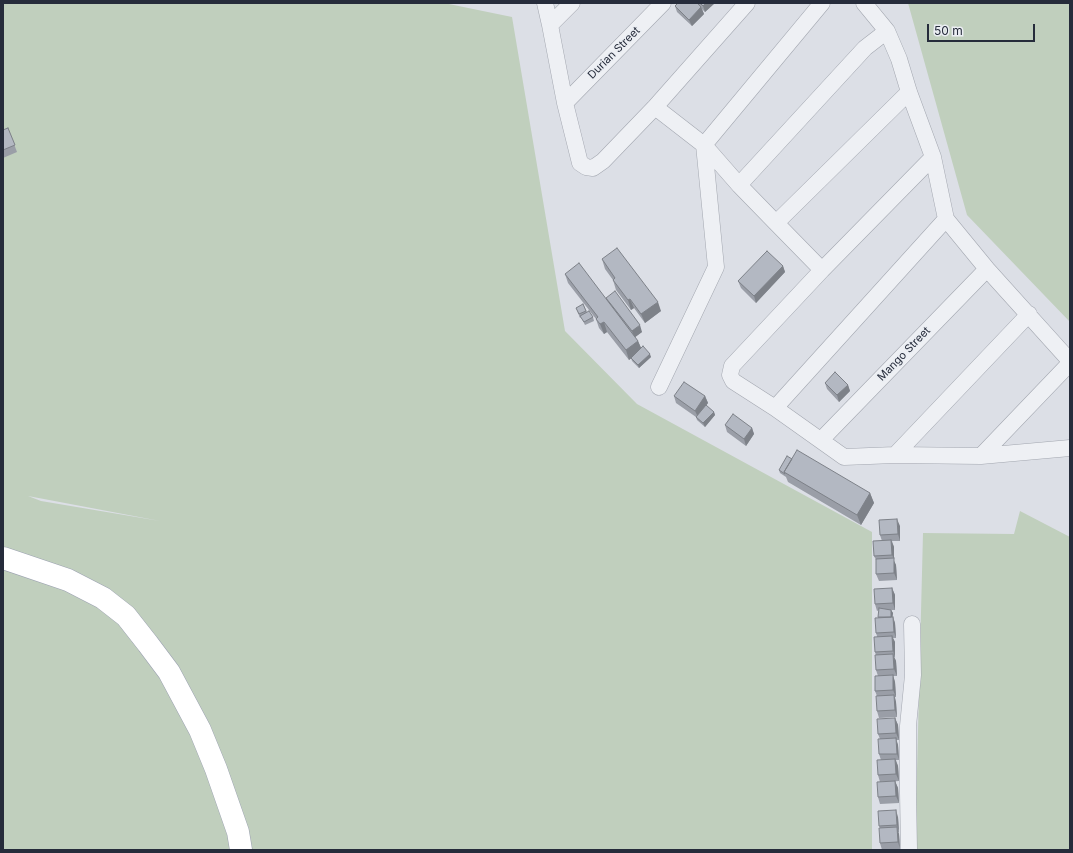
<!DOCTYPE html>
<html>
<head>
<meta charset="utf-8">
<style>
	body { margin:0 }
	#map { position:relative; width:1073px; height:853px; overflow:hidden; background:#dcdfe6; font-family:Inter,sans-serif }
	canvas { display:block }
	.frame { position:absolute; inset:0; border:4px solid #262c3b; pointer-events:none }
	.scale { position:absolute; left:927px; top:24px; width:108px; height:18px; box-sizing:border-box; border:2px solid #262c3b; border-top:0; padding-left:5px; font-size:12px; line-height:14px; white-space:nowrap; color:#262c3b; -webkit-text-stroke:3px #ebeef3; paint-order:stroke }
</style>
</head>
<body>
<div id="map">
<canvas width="1073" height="853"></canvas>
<div class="frame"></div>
<div class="scale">50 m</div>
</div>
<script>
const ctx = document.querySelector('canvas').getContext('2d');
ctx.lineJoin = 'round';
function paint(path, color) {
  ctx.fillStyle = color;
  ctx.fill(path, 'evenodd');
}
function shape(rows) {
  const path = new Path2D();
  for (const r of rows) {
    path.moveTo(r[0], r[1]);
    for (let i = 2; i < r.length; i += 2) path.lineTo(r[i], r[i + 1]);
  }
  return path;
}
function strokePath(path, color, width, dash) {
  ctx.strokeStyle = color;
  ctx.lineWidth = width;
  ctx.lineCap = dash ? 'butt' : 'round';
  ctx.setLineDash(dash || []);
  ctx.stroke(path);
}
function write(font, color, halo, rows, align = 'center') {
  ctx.font = font + ' Inter,sans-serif';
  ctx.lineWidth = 3.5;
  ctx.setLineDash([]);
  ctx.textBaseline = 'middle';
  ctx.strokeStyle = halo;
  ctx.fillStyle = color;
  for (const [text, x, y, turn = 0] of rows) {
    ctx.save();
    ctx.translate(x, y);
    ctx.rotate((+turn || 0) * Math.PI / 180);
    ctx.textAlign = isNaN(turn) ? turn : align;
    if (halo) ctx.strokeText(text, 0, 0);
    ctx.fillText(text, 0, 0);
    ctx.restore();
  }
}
paint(shape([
	[3,3,444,3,512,17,565,331,637,404,872,532,872,850,3,850],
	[28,496,160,521,41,501],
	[908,3,1070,3,1070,322,967,215],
	[1020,511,1070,537,1070,850,915,850,923,533,1014,534]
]), '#c0cfbd');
const street = shape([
	[545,3,550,25,565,103,580,163,586,167,593,168,603,161,655,107,747,3],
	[864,3,887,31,899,59,909,92,933,157,946,219,987,269,1070,361],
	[550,25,572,3],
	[565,103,663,3],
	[655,107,704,145,739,185,776,223,822,270],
	[933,157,822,270,732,366,730,375,733,381,775,408,844,457,895,455,981,456,1070,448],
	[739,185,865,48,887,31],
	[776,223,909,92],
	[659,387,716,267,704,145,822,3],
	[775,408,946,219],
	[821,440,987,269],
	[895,455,1029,314],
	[981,456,1070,363],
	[909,850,908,793,908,726,913,675,912,624]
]);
const primary = shape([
	[3,558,68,580,103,598,126,616,148,644,169,672,200,730,216,769,238,832,241,850]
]);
strokePath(street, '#a2a6af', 17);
strokePath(primary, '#9ca2b1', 23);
strokePath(street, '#eef0f4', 16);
strokePath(primary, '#fff', 22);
paint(shape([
	[678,3,715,3,705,12,702,9,704,14,692,26,677,12,675,6],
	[8,128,17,152,3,158,3,130],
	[602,259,661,311,645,323,634,308,631,310,616,290,613,280,605,269],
	[783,266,785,272,756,303,741,288,738,281],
	[565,274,607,300,606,298,642,332,635,337,638,341,641,348,651,357,639,368,632,361,631,358,629,360,607,332,604,334,599,328,596,319,568,283],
	[583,304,587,312,593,317,594,321,585,325,581,317,580,318,576,308],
	[825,383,848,385,850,391,839,402,827,389],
	[674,396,705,396,708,403,705,406,714,412,715,415,705,427,697,420,696,417,676,403],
	[725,425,752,428,754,434,746,446,727,432],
	[792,459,870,493,874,503,861,525,788,482,786,477,780,473,779,470],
	[900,526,900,541,892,541,894,547,894,561,896,565,897,580,879,581,876,574,876,560,874,556,882,541,880,535],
	[892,588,895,595,895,610,891,610,893,613,892,617,893,617,895,623,896,638,893,638,895,642,895,657,894,657,896,661,897,676,893,676,895,682,896,697,895,697,896,702,897,717,879,718,877,711,877,696,875,691,878,676,876,670,876,655,875,652,877,636,876,633,879,610,877,611,875,604],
	[895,718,898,725,899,740,896,740,898,745,899,760,896,760,898,766,899,781,880,782,878,775,881,760,879,754,880,739,878,734],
	[895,781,898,788,899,803,880,804,878,797],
	[898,817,899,832,898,832,899,834,900,849,882,850,880,843,880,828,879,826]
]), '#9a9ea7');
paint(shape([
	[706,3,715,3,705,12,703,6],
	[701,7,704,14,692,26,689,20],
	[783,266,785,272,756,303,754,296],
	[630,299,634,308,631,310,628,300],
	[658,302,661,311,645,323,641,314],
	[604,322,607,332,604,334,600,324],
	[640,325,642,332,634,338,632,331],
	[638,341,642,350,629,360,626,350],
	[650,354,651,357,639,368,638,365],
	[848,385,850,391,839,402,837,395],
	[705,396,708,403,698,417,695,411],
	[714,412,715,415,705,427,703,423],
	[752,428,754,434,746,446,744,439],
	[870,493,874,503,861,525,857,515],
	[897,519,900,526,900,541,898,534],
	[891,540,894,547,894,561,896,565,897,580,894,573,894,559,892,555],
	[892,588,895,595,895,610,893,603],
	[891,610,893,613,892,622,890,619],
	[893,617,895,623,896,638,894,632],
	[892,636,895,642,895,657,893,651],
	[893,654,896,661,897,676,894,669],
	[893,675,895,682,896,697,893,690],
	[894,695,896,702,897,717,895,710],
	[895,718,898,725,899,740,896,733],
	[896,738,898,745,899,760,897,754],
	[895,759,898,766,899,781,896,774],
	[895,781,898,788,899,803,896,796],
	[896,810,898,817,899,832,897,825],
	[897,827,899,834,900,849,898,842]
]), '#7d8188');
const building = shape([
	[678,3,697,3,701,7,689,20,675,6,678,3],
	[700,3,706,3,703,6,700,3],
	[8,128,15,145,3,150,3,130,8,128],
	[617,248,658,302,641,314,630,299,628,300,613,280,615,278,602,259,617,248],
	[767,251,783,266,754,296,738,281,767,251],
	[579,263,638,341,626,350,604,322,600,324,596,319,598,317,565,274,579,263],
	[615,291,640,325,632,331,606,298,615,291],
	[583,304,586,311,579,314,576,308,583,304],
	[589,311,593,317,584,322,580,316,589,311],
	[643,346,650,354,638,365,631,358,643,346],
	[835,372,848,385,837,395,825,383,835,372],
	[684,382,705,396,695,411,674,396,684,382],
	[706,405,714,412,703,423,696,417,706,405],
	[733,414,752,428,744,439,725,425,733,414],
	[797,450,870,493,857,515,784,472,797,450],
	[787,456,792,459,784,472,785,474,779,470,787,456],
	[897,519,898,534,880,535,879,520,897,519],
	[891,540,892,555,874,556,873,541,891,540],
	[894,558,894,573,876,574,876,559,894,558],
	[892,588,893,603,875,604,874,589,892,588],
	[879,608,891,610,891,617,878,617,879,608],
	[893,617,894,632,876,633,875,618,893,617],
	[892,636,893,651,875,652,874,637,892,636],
	[893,654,894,669,876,670,875,655,893,654],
	[893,675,893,690,875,691,875,676,893,675],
	[894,695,895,710,877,711,876,696,894,695],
	[895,718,896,733,878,734,877,719,895,718],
	[896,738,897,754,879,754,878,739,896,738],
	[895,759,896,774,878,775,877,760,895,759],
	[895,781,896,796,878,797,877,782,895,781],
	[896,810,897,825,879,826,878,811,896,810],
	[897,827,898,842,880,843,879,828,897,827]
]);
paint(building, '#b3b8c2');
strokePath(building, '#7d8188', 1);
write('11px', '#262c3b', '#ebeef3', [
	["Durian Street",614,53,-45],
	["Mango Street",904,354,-46]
]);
</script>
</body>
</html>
